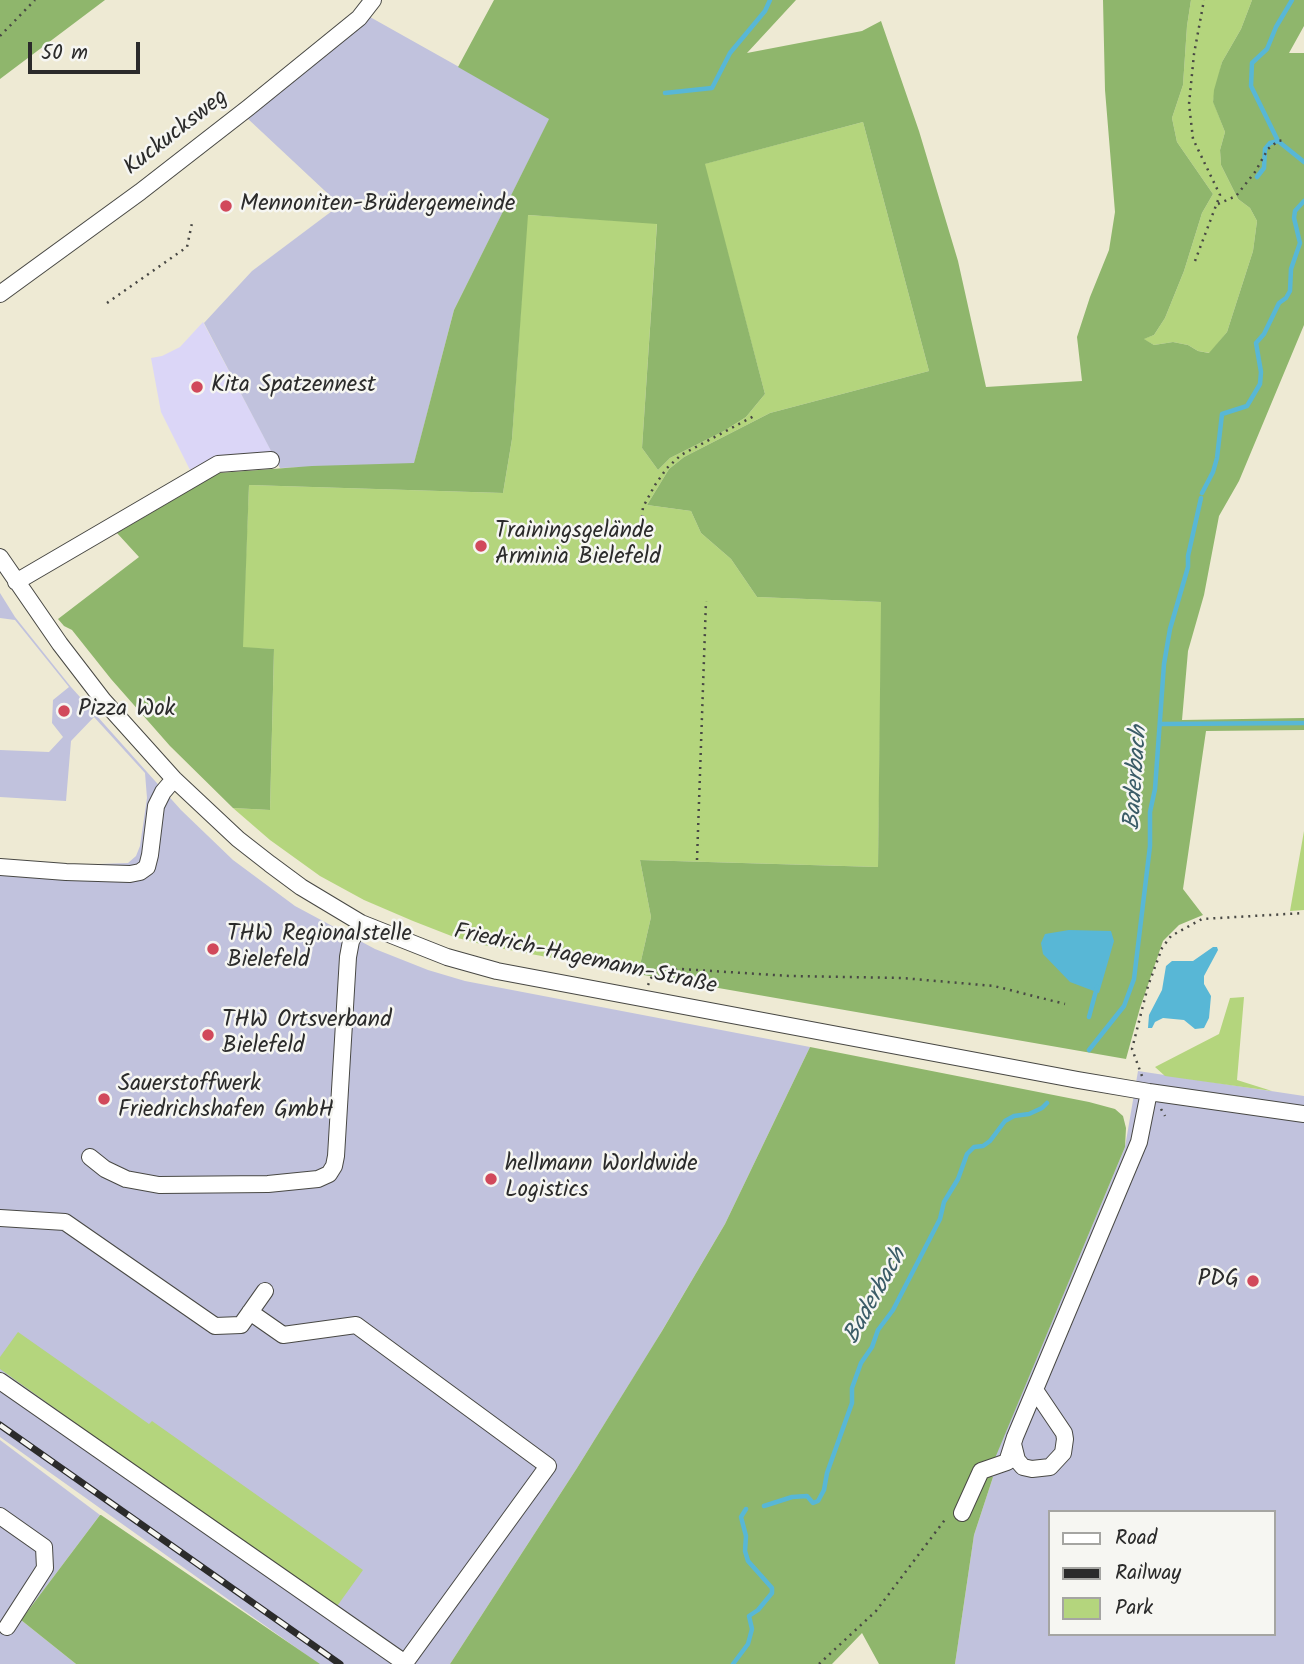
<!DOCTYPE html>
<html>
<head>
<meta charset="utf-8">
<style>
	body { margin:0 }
	#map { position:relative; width:1304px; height:1664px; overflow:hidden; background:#eeead4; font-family:Kalam,sans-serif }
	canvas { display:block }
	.legend { position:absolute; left:1048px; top:1510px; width:228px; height:126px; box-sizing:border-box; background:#f6f6f2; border:2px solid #a5a5a2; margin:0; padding:9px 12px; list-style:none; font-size:21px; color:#2b2b2b }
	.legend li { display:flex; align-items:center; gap:14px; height:35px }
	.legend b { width:35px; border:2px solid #a5a5a2 }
	.scale { position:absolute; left:28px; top:42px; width:112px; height:32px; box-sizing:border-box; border:4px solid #2b2b2b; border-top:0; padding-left:9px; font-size:21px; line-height:24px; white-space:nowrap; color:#2b2b2b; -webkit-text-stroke:5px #f6f6f2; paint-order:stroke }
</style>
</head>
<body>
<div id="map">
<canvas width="1304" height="1664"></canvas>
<ul class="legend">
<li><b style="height:9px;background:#fff"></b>Road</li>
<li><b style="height:9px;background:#2b2b2b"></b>Railway</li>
<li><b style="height:19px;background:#b4d57d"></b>Park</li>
</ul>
<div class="scale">50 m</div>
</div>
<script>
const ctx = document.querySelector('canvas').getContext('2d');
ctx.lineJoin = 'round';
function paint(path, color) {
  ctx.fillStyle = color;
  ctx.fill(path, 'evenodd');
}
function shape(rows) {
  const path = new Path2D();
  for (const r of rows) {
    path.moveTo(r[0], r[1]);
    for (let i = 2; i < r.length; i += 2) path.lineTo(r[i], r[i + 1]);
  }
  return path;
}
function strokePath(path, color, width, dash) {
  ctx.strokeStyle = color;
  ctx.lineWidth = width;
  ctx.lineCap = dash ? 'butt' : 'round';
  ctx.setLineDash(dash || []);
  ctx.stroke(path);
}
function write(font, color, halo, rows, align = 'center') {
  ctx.font = font + ' Kalam,sans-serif';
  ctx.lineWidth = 5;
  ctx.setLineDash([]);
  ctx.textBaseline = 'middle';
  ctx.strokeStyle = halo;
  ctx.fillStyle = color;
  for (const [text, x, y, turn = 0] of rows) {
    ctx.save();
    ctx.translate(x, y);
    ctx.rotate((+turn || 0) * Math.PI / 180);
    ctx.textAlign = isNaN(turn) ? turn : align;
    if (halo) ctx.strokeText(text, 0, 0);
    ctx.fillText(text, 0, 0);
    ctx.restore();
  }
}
paint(shape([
	[203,322,272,452,214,457,190,470,161,412,151,358,162,356,180,347]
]), '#dbd6f7');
paint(shape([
	[370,17,550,118,454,310,414,464,280,468,204,323,252,271,340,205,247,118],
	[0,593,15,617,71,687,181,810,233,860,295,906,375,949,428,970,465,981,810,1047,725,1224,656,1341,577,1468,450,1664,319,1664,0,1437,0,862,71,865,128,863,136,856,140,846,147,798,145,773,94,717,71,741,66,801,0,797,0,750,49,752,63,737,52,723,53,700,69,687,15,620,0,618],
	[1138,1071,1304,1096,1304,1664,955,1664,974,1535,993,1477,987,1476,1125,1147],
	[1050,1512,1274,1512,1274,1634,1050,1634],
	[0,1440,100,1515,21,1620,76,1664,0,1664]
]), '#c1c2dd');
paint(shape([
	[1191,0,1252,0,1241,29,1222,62,1213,101,1225,132,1220,150,1221,165,1238,199,1250,208,1257,221,1253,251,1227,332,1210,353,1198,351,1188,345,1173,342,1154,345,1143,339,1154,335,1165,318,1184,271,1202,213,1213,194,1177,142,1172,118,1183,85,1187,26],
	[863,122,929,371,770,413,684,457,669,469,647,505,691,511,701,533,731,559,757,597,882,602,878,867,640,860,651,917,638,974,488,946,454,937,413,921,364,900,320,876,270,840,233,808,270,810,274,649,242,648,249,485,503,493,512,439,527,215,657,223,642,448,658,470,670,458,724,431,746,417,765,394,704,164],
	[1304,831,1304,910,1290,911],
	[1244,997,1237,1080,1272,1091,1165,1076,1155,1067,1219,1034,1230,998],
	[18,1332,149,1424,152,1421,363,1570,335,1609,0,1369,0,1357]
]), '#b4d57d');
paint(shape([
	[0,0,105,0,0,79],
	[494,0,796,0,747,53,862,31,881,21,919,131,958,261,986,387,1082,381,1077,337,1090,297,1109,250,1115,212,1105,90,1103,0,1191,0,1187,26,1183,85,1172,118,1177,142,1213,194,1202,213,1184,271,1165,318,1154,335,1144,339,1154,345,1173,342,1188,345,1198,351,1209,353,1227,332,1253,251,1257,221,1250,208,1238,199,1221,165,1220,150,1225,132,1213,102,1214,90,1222,62,1241,29,1252,0,1304,0,1304,26,1289,53,1304,53,1304,325,1239,481,1219,516,1204,595,1188,651,1182,720,1304,718,1304,730,1206,731,1183,889,1203,915,1179,925,1163,941,1140,1008,1126,1059,638,974,651,917,640,860,878,867,881,602,757,597,731,559,701,533,691,511,647,505,669,469,684,457,770,413,929,371,863,122,705,164,765,394,746,417,724,431,670,458,658,470,642,448,657,224,528,215,512,439,503,493,249,485,243,647,274,649,270,810,233,808,170,746,111,679,72,630,64,626,58,619,139,557,117,533,219,473,312,466,414,463,454,310,549,119,458,67],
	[810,1047,1089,1102,1115,1109,1123,1116,1126,1128,1125,1147,988,1475,993,1477,974,1535,955,1664,879,1664,862,1633,832,1664,450,1664,577,1468,662,1331,725,1224],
	[100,1515,101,1515,320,1664,76,1664,21,1620]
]), '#8fb66c');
paint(shape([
	[1069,930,1111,931,1114,941,1099,993,1070,982,1043,954,1041,943,1045,934],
	[1213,947,1217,947,1218,950,1204,976,1204,984,1211,996,1209,1018,1204,1028,1195,1029,1184,1020,1163,1018,1155,1022,1152,1028,1148,1028,1149,1015,1162,990,1166,966,1172,961,1193,961]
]), '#58b7d6');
strokePath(shape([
	[1292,0,1276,27,1267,49,1252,63,1251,86,1278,141,1304,162],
	[665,93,712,88,730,53,765,11,770,0],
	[1257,177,1264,168,1265,149,1270,143,1278,141],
	[1202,493,1213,472,1217,458,1222,414,1247,406,1260,384,1261,372,1256,343,1264,334,1279,303,1286,298,1290,291,1291,269,1300,243,1294,218,1295,211,1304,201],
	[1160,724,1304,723],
	[1089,1017,1097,987],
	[1089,1050,1124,1006,1134,979,1150,846,1150,812,1155,789,1164,664,1170,629,1188,567,1188,556,1201,498],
	[764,1506,792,1497,807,1496,813,1503,818,1501,824,1490,827,1473,852,1403,852,1388,861,1363,872,1347,878,1330,893,1310,940,1219,944,1202,958,1179,967,1154,974,1147,983,1146,990,1141,1005,1121,1014,1116,1029,1114,1042,1108,1047,1103],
	[733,1664,748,1644,752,1629,749,1616,758,1610,772,1593,772,1588,748,1561,745,1551,746,1536,741,1517,746,1509]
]), '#58b7d6', 4.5);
const minor = shape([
	[0,294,140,192,248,108,359,18,373,0],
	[0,557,60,644,103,700,174,779,238,839,270,864,301,887,361,923,447,957,497,971,1078,1080,1149,1092,1304,1114],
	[16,582,218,464,271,460],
	[0,867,66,872,130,874,140,872,147,867,150,855,156,806,163,792,174,779],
	[90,1157,105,1169,126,1179,159,1185,268,1184,318,1179,329,1174,334,1166,336,1156,348,957,351,941,361,923],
	[0,1218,65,1222,215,1326,241,1325,265,1291],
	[0,1381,405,1663,548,1466,356,1325,283,1335,250,1312],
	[1013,1444,1017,1460,1023,1467,1032,1469,1050,1467,1063,1453,1065,1439,1064,1433,1035,1390],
	[962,1513,981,1471,1007,1462,1015,1437,1139,1142,1149,1092],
	[0,1516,44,1547,45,1568,7,1627]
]);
strokePath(minor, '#484844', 18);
strokePath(shape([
	[0,36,35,0],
	[1218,204,1236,196,1255,172,1268,149,1278,141,1286,140],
	[1195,261,1220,195,1193,139,1189,104,1194,54,1204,0],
	[107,303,187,247,192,223],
	[642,517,643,507,655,485,667,468,681,455,754,416],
	[697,860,706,601],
	[648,985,653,974,662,970,681,969,790,976,902,978,994,986,1065,1004],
	[1142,1076,1132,1049,1148,986,1162,948,1171,936,1202,919,1304,913],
	[1161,1109,1165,1116],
	[819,1664,876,1611,947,1517]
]), '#484844', 2.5, [2, 5]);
strokePath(minor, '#fff', 16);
const rail = shape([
	[0,1425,340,1664]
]);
strokePath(rail, '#2b2b2b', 7);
strokePath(rail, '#f6f6f2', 4.5, [13]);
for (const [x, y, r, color] of [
	[226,206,7,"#d1495b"],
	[197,387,7,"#d1495b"],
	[481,546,7,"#d1495b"],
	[64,711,7,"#d1495b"],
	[213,949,7,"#d1495b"],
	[208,1035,7,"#d1495b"],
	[104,1099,7,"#d1495b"],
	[491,1179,7,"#d1495b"],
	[1253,1281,7,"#d1495b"]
]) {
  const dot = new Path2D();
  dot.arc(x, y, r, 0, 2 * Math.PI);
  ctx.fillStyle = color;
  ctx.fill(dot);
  strokePath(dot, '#f6f6f2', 2.5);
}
write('23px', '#2b2b2b', '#f6f6f2', [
	["Kuckucksweg",177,134,-38],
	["Friedrich-Hagemann-Straße",585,961,12]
]);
write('23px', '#2b2b2b', '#f6f6f2', [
	["Mennoniten-Brüdergemeinde",240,206],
	["Kita Spatzennest",211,387],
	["Trainingsgelände",495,533],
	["Arminia Bielefeld",495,559],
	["Pizza Wok",78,711],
	["THW Regionalstelle",227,936],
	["Bielefeld",227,962],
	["THW Ortsverband",222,1022],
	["Bielefeld",222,1048],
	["Sauerstoffwerk",118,1086],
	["Friedrichshafen GmbH",118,1112],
	["hellmann Worldwide",505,1166],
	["Logistics",505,1192],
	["PDG",1239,1281,"right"]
], 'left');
write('italic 24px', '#3b5c67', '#f6f6f2', [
	["Baderbach",1138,778,-86],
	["Baderbach",877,1297,-61]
]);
</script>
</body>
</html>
